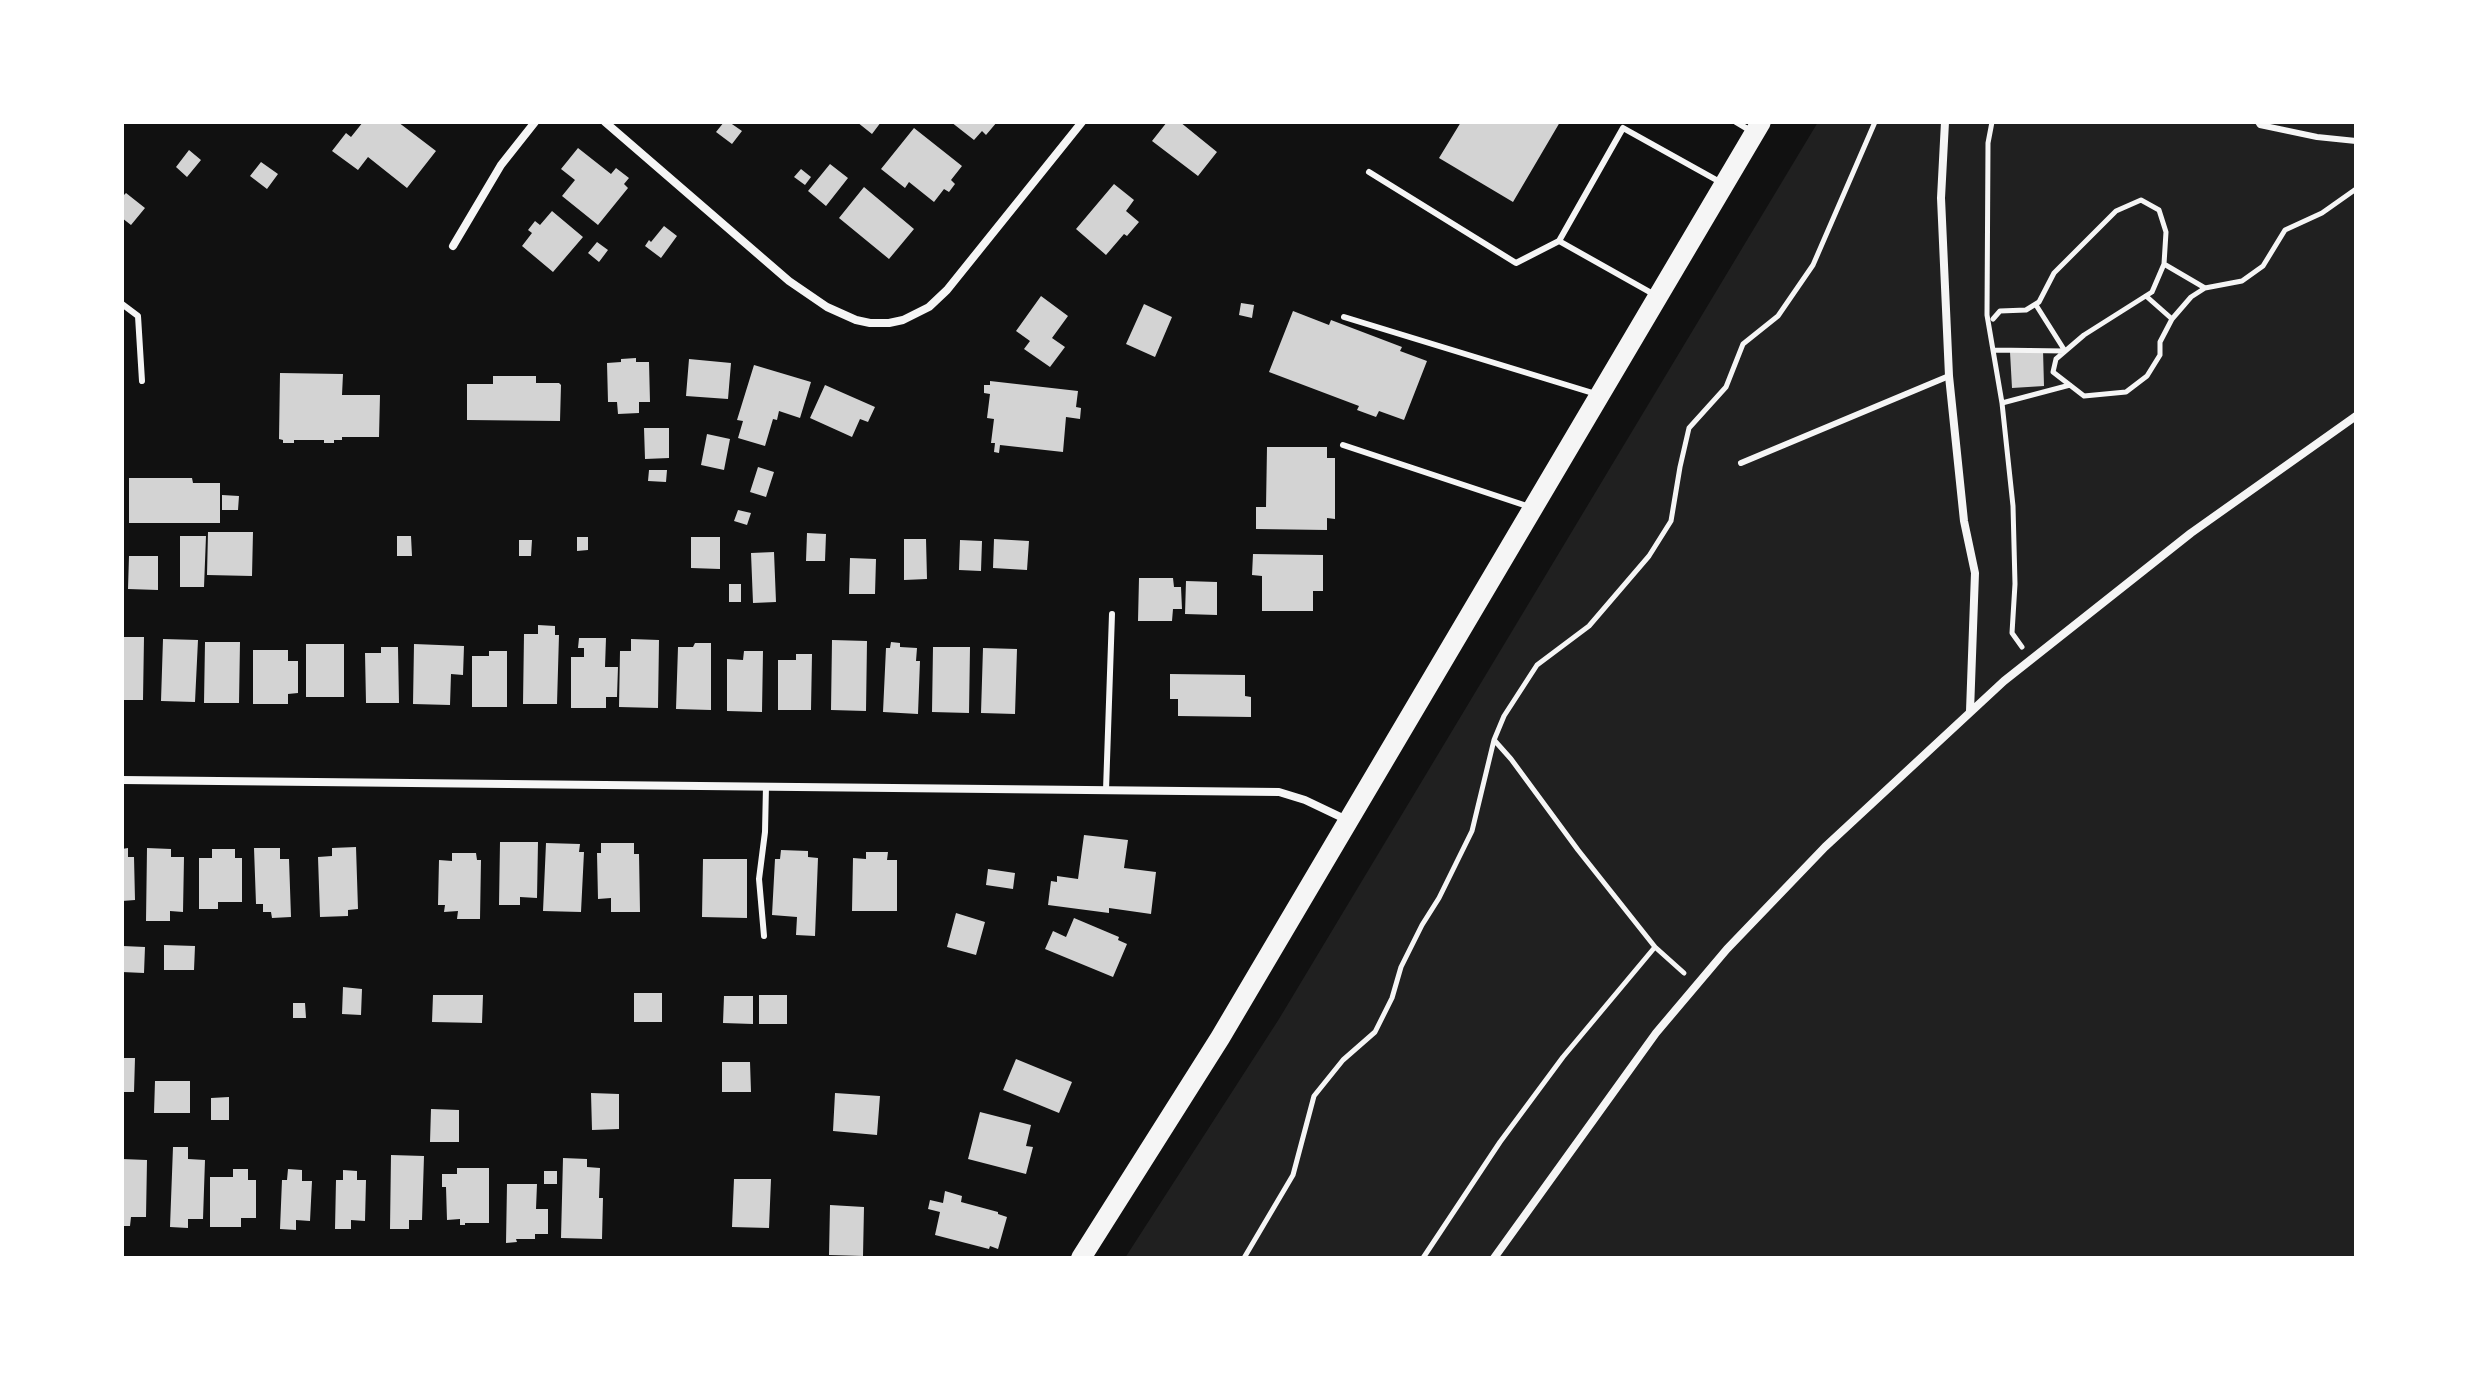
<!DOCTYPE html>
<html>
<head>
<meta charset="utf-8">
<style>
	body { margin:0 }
	#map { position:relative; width:2478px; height:1380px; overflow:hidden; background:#111; font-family:Roboto,sans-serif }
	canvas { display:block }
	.frame { position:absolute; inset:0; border:124px solid #fff; pointer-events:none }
</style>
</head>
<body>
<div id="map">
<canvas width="2478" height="1380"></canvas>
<div class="frame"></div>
</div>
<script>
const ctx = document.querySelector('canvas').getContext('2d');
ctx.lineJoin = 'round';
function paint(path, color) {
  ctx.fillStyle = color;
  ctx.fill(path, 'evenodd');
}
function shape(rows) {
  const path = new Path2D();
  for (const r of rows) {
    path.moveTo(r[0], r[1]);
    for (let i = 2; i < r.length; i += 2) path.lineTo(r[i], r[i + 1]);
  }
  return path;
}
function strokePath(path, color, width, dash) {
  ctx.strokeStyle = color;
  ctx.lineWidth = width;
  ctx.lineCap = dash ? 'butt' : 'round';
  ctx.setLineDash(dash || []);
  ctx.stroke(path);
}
paint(shape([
	[1818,122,2356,122,2356,1258,1125,1258,1279,1019]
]), '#202020');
paint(shape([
	[363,122,398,122,436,151,407,188,368,157,358,170,332,151,346,133,351,137],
	[724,122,729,122,742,131,732,144,716,132],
	[857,122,881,122,872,134],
	[951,122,997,122,986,135,982,131,974,140],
	[1167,122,1180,122,1217,152,1198,176,1152,141],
	[1461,122,1560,122,1513,202,1439,158],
	[914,128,962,166,951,180,955,184,949,192,944,189,934,202,909,182,905,188,881,169],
	[578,148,611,174,616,168,629,178,624,184,628,188,598,225,562,196,575,180,561,169],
	[189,150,201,160,187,177,176,167],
	[261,162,278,174,267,189,250,176],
	[830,164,848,178,826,206,808,191],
	[801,169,811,177,805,185,794,177],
	[1114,184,1134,200,1126,211,1139,222,1127,236,1124,234,1106,255,1076,229],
	[864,187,914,229,889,259,839,218],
	[126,193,145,208,131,225,122,218,122,197],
	[552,211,583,237,553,272,522,246,532,233,528,230,535,221,540,225],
	[664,226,677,236,661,258,645,246,649,240,651,242],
	[597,242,608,250,599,262,588,253],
	[1041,296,1068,316,1052,338,1065,347,1050,367,1024,349,1030,341,1016,331],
	[1241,303,1254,305,1252,318,1239,315],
	[1144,304,1172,317,1155,357,1126,344],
	[1293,311,1329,325,1331,320,1402,347,1400,351,1427,361,1404,420,1379,411,1376,417,1357,410,1359,406,1269,372],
	[2043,350,2044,386,2012,388,2010,352],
	[636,358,636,362,649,362,650,402,639,402,639,413,618,414,617,402,608,402,607,363,621,362,621,359],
	[689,359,731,363,728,399,686,396],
	[754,365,811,382,800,418,779,411,777,420,773,419,765,446,738,438,743,421,737,420],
	[280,373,343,374,342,395,380,395,379,437,342,437,342,440,334,440,334,443,324,443,324,440,294,440,294,443,283,443,283,440,279,439],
	[493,376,536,376,536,383,559,383,561,385,560,421,467,420,467,384,493,384],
	[990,381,1078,391,1076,407,1081,408,1080,419,1066,417,1063,452,1000,445,999,453,994,452,995,443,991,443,994,419,987,418,990,394,984,393,984,385,990,385],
	[825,385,875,407,868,422,860,419,852,437,810,418],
	[644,428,669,428,669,458,645,459],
	[707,434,730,439,724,470,701,465],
	[1267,447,1327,447,1327,458,1335,458,1335,519,1327,518,1327,530,1256,529,1256,507,1266,507],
	[758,467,774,472,766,497,750,492],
	[649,470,667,470,666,482,648,481],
	[129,478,192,478,193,483,220,483,220,523,129,523],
	[222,495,239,496,238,510,222,510],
	[738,510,751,513,747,525,734,521],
	[208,532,253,532,252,576,207,575],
	[807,533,826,534,825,561,806,561],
	[180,536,206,536,204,587,180,587],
	[397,536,411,536,412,556,397,556],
	[577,537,588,537,588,550,577,551],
	[691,537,720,537,720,569,691,568],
	[904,539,926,539,927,579,904,580],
	[994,539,1029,541,1027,570,993,568],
	[519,540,532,540,531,556,519,556],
	[960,540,982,541,981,571,959,570],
	[774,552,776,602,753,603,751,553],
	[1253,554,1323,555,1323,591,1313,591,1313,611,1262,611,1262,576,1252,575],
	[129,556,158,556,158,590,128,589],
	[850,558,876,559,875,594,849,594],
	[1139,578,1173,578,1174,587,1181,587,1182,609,1173,609,1172,621,1138,621],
	[1186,581,1217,582,1217,615,1185,614],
	[729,584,741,584,741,602,729,602],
	[538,625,555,626,555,635,559,635,557,704,523,704,524,634,538,634],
	[122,637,144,637,143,700,122,700],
	[579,638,606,638,605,667,618,667,617,697,606,697,606,708,571,708,571,657,584,657,584,648,578,648],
	[163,639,198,640,195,702,161,701],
	[631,639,659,640,658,708,619,707,620,651,631,651],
	[832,640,867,641,866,711,831,710],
	[205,642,240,642,239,703,204,703],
	[891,642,900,643,900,647,917,648,916,661,920,661,918,714,883,712,886,648,890,648],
	[695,643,711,643,711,710,676,709,678,647,693,647],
	[306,644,344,644,344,697,306,697],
	[414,644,464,646,463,675,451,674,450,705,413,704],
	[381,647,398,647,399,703,366,703,365,653,381,653],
	[933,647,970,647,969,713,932,712],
	[983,648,1017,649,1015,714,981,713],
	[253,650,288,650,288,661,298,661,298,693,288,694,288,704,253,704],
	[489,651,507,651,507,707,472,707,472,656,489,656],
	[744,651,763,651,762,712,727,711,727,659,743,660],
	[796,654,812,654,811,710,778,710,778,660,796,660],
	[1170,674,1245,675,1245,696,1251,697,1251,717,1178,716,1178,699,1170,699],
	[1084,835,1128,840,1124,868,1156,872,1151,914,1109,908,1109,913,1048,905,1051,881,1057,882,1057,876,1078,879],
	[500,842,538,842,537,898,520,897,520,905,499,905],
	[546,843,580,844,579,852,584,852,581,912,543,911],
	[601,843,634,843,634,854,639,854,640,912,611,912,611,898,598,899,597,853,601,853],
	[356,847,358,909,348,910,348,916,320,917,318,857,332,856,332,848],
	[128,848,128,857,134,857,135,900,122,901,122,849],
	[147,848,171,849,171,857,184,857,183,912,170,911,170,921,146,921],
	[254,848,280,848,280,859,289,859,291,917,272,918,271,912,263,912,263,904,256,904],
	[212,849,235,849,235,858,242,858,242,902,218,902,218,909,199,909,199,858,212,858],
	[781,850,808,851,808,857,818,858,815,936,796,935,797,917,772,915,775,859,780,859],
	[866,852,888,852,887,860,897,860,897,911,852,911,853,858,866,859],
	[452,853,476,853,477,860,481,860,480,919,457,919,458,911,444,912,445,905,438,905,439,860,452,861],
	[703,859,747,859,747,918,702,917],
	[988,869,1015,873,1013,889,986,885],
	[956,913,985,922,976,955,947,947],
	[1074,918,1119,937,1118,940,1127,944,1113,977,1045,949,1053,931,1066,937],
	[164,945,195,946,194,970,164,970],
	[123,946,145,947,144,973,122,972],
	[343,987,362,989,361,1015,342,1014],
	[634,993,662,993,662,1022,634,1022],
	[433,995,483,995,482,1023,432,1022],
	[759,995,787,995,787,1024,759,1024],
	[724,996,753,996,753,1024,723,1023],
	[293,1003,305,1003,306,1018,293,1018],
	[122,1058,135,1058,134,1092,122,1092],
	[1016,1059,1072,1082,1059,1113,1003,1090],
	[722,1062,750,1062,751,1092,722,1092],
	[155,1081,190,1081,190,1113,154,1113],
	[591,1093,619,1094,619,1129,592,1130],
	[835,1093,880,1096,877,1135,833,1131],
	[229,1097,229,1120,211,1120,211,1098],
	[431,1109,459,1110,459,1142,430,1142],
	[980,1112,1031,1125,1026,1146,1033,1147,1026,1174,968,1159],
	[173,1147,188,1147,188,1159,205,1160,203,1219,188,1219,188,1228,170,1227],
	[391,1155,424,1156,422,1220,409,1220,409,1229,390,1229],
	[563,1158,587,1159,587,1167,600,1168,599,1198,603,1198,602,1239,561,1238],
	[122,1159,147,1160,146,1217,131,1217,130,1226,122,1226],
	[457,1168,489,1168,489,1223,465,1223,465,1225,460,1225,460,1219,447,1220,446,1187,442,1187,442,1174,457,1174],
	[233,1169,248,1169,248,1180,256,1180,256,1218,241,1218,241,1227,210,1227,210,1177,233,1177],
	[288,1169,302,1170,302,1181,312,1181,310,1221,296,1220,296,1230,280,1229,282,1180,287,1180],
	[343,1170,357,1171,357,1180,366,1180,365,1221,351,1220,351,1229,335,1229,336,1180,343,1180],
	[544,1171,557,1171,557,1184,544,1184],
	[734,1179,771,1179,769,1228,732,1227],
	[507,1184,537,1184,536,1209,548,1209,548,1234,535,1234,535,1239,516,1239,517,1242,506,1243],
	[945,1191,962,1196,961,1202,998,1212,998,1214,1007,1217,998,1249,990,1246,989,1249,935,1235,940,1212,928,1209,930,1200,943,1203],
	[830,1205,864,1207,863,1256,829,1255]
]), '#d3d3d3');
strokePath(shape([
	[1992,122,1988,143,1987,315,2002,403,2013,506,2015,584,2012,633,2022,647],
	[2164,264,2205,288],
	[2146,296,2172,319],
	[1993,319,2000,311,2026,310,2039,302,2054,273,2116,211,2141,200,2159,210,2166,232,2164,264,2152,292,2084,335,2056,359,2053,372,2084,396,2126,392,2147,376,2160,355,2160,342,2172,319,2191,297,2205,288,2242,281,2263,266,2285,230,2322,213,2356,189],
	[1993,350,2065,351,2036,305],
	[2002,403,2070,385],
	[1655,947,1684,973],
	[1244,1258,1293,1175,1314,1096,1343,1060,1375,1032,1392,998,1401,967,1422,925,1439,898,1472,831,1494,740,1504,716,1537,665,1589,626,1649,556,1671,521,1680,467,1689,428,1726,387,1743,344,1778,316,1813,265,1875,122],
	[1423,1258,1500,1142,1563,1057,1655,947,1578,850,1511,759,1495,741]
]), '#f5f5f5', 5);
strokePath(shape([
	[1736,122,1751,131],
	[2258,122,2260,125,2317,137,2356,141],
	[1369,172,1516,263,1559,241,1655,295],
	[1559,241,1623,128,1720,182],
	[122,304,138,316,142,381],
	[1344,317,1596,394],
	[1343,445,1530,507],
	[1741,463,1949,376],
	[1106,790,1112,614],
	[764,936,759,879,765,832,766,786]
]), '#f5f5f5', 6);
strokePath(shape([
	[605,122,789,281,827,307,856,320,870,323,889,323,903,320,929,307,947,290,1082,122],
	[1945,122,1941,198,1949,376,1964,521,1975,573,1970,711],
	[453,246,501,165,535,122],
	[122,780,1279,792,1305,800,1347,820],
	[1494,1258,1656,1033,1727,949,1825,847,2004,681,2191,533,2356,416]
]), '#f5f5f5', 8);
strokePath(shape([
	[1081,1258,1220,1038,1761,122]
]), '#f5f5f5', 20);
</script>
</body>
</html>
